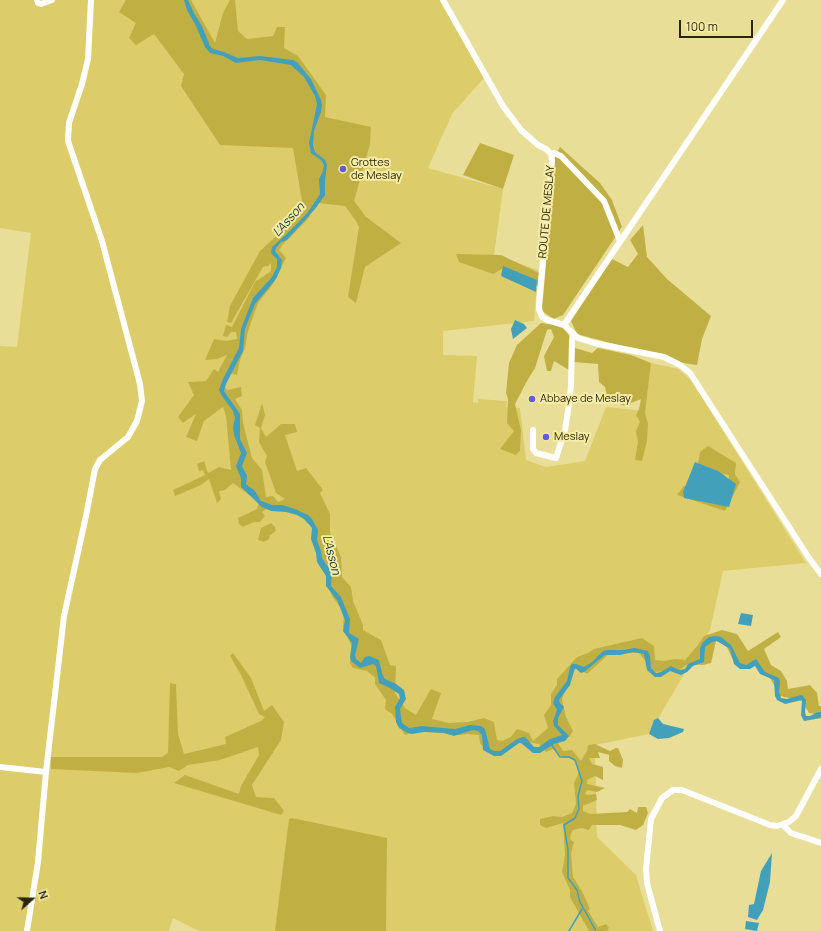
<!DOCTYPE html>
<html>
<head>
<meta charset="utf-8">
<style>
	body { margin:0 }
	#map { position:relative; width:821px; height:931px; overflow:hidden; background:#e9de98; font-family:Manrope,sans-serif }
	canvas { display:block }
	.north { position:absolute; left:12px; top:879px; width:40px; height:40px; -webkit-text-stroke:3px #f6eca5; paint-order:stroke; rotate:70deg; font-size:11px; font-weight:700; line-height:16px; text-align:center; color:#2b2609 }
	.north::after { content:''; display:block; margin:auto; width:14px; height:18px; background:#2b2609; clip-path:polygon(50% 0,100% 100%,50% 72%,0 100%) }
	.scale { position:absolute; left:679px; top:20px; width:74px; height:18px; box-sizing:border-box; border:2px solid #2b2609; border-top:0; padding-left:5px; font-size:12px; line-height:14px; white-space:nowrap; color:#2b2609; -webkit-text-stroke:3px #f6eca5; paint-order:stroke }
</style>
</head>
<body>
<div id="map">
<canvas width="821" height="931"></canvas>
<div class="north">N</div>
<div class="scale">100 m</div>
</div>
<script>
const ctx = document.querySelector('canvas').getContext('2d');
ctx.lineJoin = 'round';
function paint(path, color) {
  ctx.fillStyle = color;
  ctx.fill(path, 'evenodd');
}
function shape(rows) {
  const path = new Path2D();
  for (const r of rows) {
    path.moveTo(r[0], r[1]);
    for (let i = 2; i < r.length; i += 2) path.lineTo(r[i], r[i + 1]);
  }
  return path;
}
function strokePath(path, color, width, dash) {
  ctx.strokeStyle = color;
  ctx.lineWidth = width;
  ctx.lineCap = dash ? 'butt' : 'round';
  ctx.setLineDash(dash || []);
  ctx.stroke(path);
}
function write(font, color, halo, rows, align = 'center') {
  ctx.font = font + ' Manrope,sans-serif';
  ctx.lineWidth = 4;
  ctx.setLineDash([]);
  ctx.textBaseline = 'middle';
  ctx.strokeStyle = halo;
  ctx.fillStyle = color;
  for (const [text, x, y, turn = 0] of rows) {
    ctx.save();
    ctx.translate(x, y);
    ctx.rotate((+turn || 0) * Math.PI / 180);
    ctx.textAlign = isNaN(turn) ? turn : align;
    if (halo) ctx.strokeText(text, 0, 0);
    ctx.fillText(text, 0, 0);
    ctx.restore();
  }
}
paint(shape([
	[0,0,440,0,484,78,452,114,428,168,503,189,494,255,538,270,534,321,443,331,443,355,477,356,473,402,478,403,478,399,507,401,506,407,520,408,526,460,546,467,585,461,606,407,645,411,651,363,678,369,691,380,806,563,723,571,710,630,649,734,595,745,597,837,636,875,653,931,199,931,173,918,169,931,0,931,0,346,17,347,31,233,0,228]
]), '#dccd6a');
paint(shape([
	[126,0,191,0,215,43,223,13,230,0,235,0,238,31,247,39,273,36,277,27,285,27,284,48,298,56,326,95,325,117,371,127,370,144,354,201,366,217,401,243,365,267,356,303,348,297,359,227,356,221,345,206,318,203,307,220,283,244,279,250,286,258,273,284,258,303,248,331,245,348,240,360,237,375,230,373,224,386,227,390,241,387,242,396,235,399,242,410,243,423,252,458,262,470,266,497,273,496,278,502,285,499,276,493,265,462,267,456,259,442,260,428,255,425,262,403,265,415,261,428,266,437,281,424,295,424,297,432,285,435,297,471,306,468,323,490,320,493,330,514,330,532,341,557,342,577,351,587,353,601,363,625,363,630,381,640,390,665,396,666,395,693,405,708,416,715,431,689,441,693,432,719,449,723,468,722,484,718,494,722,497,740,502,741,511,737,517,729,529,733,533,741,548,728,544,715,551,705,551,694,557,685,557,679,577,657,588,653,594,649,642,638,654,646,655,660,664,661,675,659,685,660,698,645,704,636,722,630,737,634,748,651,778,632,781,637,764,649,771,665,781,671,787,681,788,689,810,685,817,693,819,706,821,706,821,715,809,713,802,701,780,696,769,676,757,665,744,668,732,658,726,645,716,641,711,663,703,665,688,664,679,670,654,672,639,653,610,653,587,674,577,667,568,679,562,700,566,717,573,731,570,736,558,743,563,751,572,750,581,761,587,751,588,745,595,744,610,751,616,748,618,748,623,760,622,768,615,766,609,761,609,755,598,752,600,758,589,758,592,764,603,767,603,780,595,776,587,780,587,784,605,788,597,792,587,790,585,794,588,795,596,794,597,800,583,806,583,811,590,814,627,812,630,809,637,813,638,807,646,807,648,813,643,825,636,830,620,825,592,825,589,830,581,828,573,830,571,834,570,839,574,842,571,853,573,877,582,891,590,909,588,911,598,927,606,924,609,928,607,931,589,931,570,897,570,890,562,872,565,855,563,823,546,828,540,825,540,819,553,816,562,817,572,813,576,804,574,783,579,772,576,762,570,758,563,758,553,749,546,752,539,744,523,741,501,752,487,751,480,743,479,735,467,734,460,735,422,731,405,735,392,714,385,709,386,700,375,684,375,678,367,671,353,668,350,663,352,647,343,627,344,612,332,596,311,521,287,511,268,508,262,512,265,516,260,522,254,522,243,527,239,524,238,518,257,509,259,502,233,483,225,490,219,491,221,499,217,503,209,479,201,485,175,496,173,490,205,475,203,470,199,471,197,464,204,461,208,473,219,467,231,470,226,416,223,407,204,421,197,441,186,437,196,414,183,423,178,417,194,395,188,382,206,381,214,369,218,372,227,355,217,359,205,360,214,339,226,341,237,339,236,332,231,332,227,337,223,336,226,325,232,327,255,282,271,271,271,263,268,266,263,267,231,323,227,322,230,306,260,251,294,220,302,201,293,148,220,145,181,86,184,74,154,34,136,45,129,38,136,23,119,12],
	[480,143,514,155,503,189,463,175],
	[560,147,600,183,612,200,622,227,563,315,554,319,542,311,555,156],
	[643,225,647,257,667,279,711,316,702,339,697,365,684,363,577,334,571,321,612,259,628,267,638,254,630,240],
	[456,254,501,255,539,273,538,286,502,269,493,274,459,262],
	[541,323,563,326,571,339,569,370,554,361,551,371,547,371,544,356,554,337,551,329,547,330,535,368,527,381,515,404,521,430,520,451,516,455,500,449,514,431,507,423,508,399,506,393,509,363,517,345],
	[575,348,592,353,598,348,631,355,651,363,645,413,648,424,647,441,642,461,635,460,638,442,636,431,640,422,636,415,639,409,641,399,624,406,607,396,605,387,599,382,598,364,574,362],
	[708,446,736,463,735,474,740,482,725,511,677,495,684,486,728,491,729,475,714,473,698,463,700,452],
	[271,523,275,527,276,531,270,535,269,539,264,542,258,540,261,528],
	[233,653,251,678,264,711,272,705,284,722,281,740,252,785,256,797,274,798,284,811,281,815,174,783,185,775,239,794,241,786,259,755,258,747,220,760,188,765,179,771,169,767,137,773,51,769,51,757,162,757,168,753,170,683,176,684,178,734,184,754,226,744,225,737,261,721,265,717,259,714,241,675,230,656],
	[292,818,387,838,386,931,275,931,289,819]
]), '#c0b044');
paint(shape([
	[184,0,188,0,194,13,202,26,210,46,213,49,224,52,238,58,260,56,293,60,297,62,311,79,321,100,322,105,321,112,314,131,313,145,315,152,325,160,327,165,325,180,325,195,315,209,306,219,287,240,281,242,276,248,275,251,282,260,281,268,276,279,255,304,245,329,243,351,226,384,224,391,240,414,240,439,247,453,242,466,247,476,246,484,255,491,261,501,264,502,272,505,282,505,295,509,308,515,312,519,318,530,317,540,321,551,322,558,332,573,331,586,341,597,350,619,349,633,359,639,355,655,356,659,361,663,365,657,369,656,379,660,382,673,385,679,396,684,404,690,406,699,400,709,402,723,409,728,422,726,455,729,470,725,481,726,485,729,490,749,494,751,500,751,517,739,523,737,525,737,534,747,539,747,550,739,562,735,554,726,553,721,557,710,553,703,555,697,567,681,570,667,572,664,576,664,584,667,591,663,603,651,608,650,624,650,634,648,648,651,650,656,651,668,656,673,661,672,671,666,679,670,685,669,688,664,700,659,700,648,703,642,709,637,716,636,721,637,731,645,740,663,746,665,756,659,765,672,779,678,780,682,779,692,781,698,787,699,801,695,803,696,806,700,805,712,806,716,810,716,818,712,821,712,821,718,804,721,801,715,802,700,785,704,777,700,775,696,774,680,760,674,755,666,750,669,740,669,734,664,730,649,717,641,712,642,705,647,704,662,693,666,687,672,681,675,670,671,661,677,655,677,647,670,644,654,633,652,620,655,605,655,584,672,581,673,575,668,570,685,559,700,560,703,564,707,558,718,558,725,569,736,565,741,554,744,540,753,533,753,521,743,519,743,501,756,494,756,483,750,482,735,478,731,473,730,454,736,444,733,424,732,412,734,406,732,399,728,396,722,395,707,400,698,399,694,390,688,379,683,376,666,373,664,360,668,351,661,350,657,352,643,343,631,345,620,337,600,326,586,326,576,317,562,316,553,311,539,312,528,304,519,297,515,286,512,271,511,262,507,241,487,241,478,236,466,241,453,234,435,233,427,235,418,233,411,222,396,219,390,223,379,239,348,241,329,253,298,272,277,277,267,277,259,271,253,272,247,291,230,308,212,320,194,319,179,323,171,324,165,321,160,311,153,309,143,317,104,315,96,304,77,291,65,260,60,236,63,223,56,210,53,205,47,195,24,187,10],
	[503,266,537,280,536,292,501,276],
	[515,320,524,324,527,328,513,339,511,329],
	[695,462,718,471,736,484,729,507,684,498,683,492],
	[741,613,753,615,751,626,738,624],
	[658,718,663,724,684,729,683,732,669,738,658,739,649,734,654,720],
	[772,853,770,882,763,910,757,920,748,917,749,905,754,904,761,871],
	[746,921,759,923,757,931,745,929]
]), '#43a0bb');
strokePath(shape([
	[551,744,560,757,569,757,575,760,582,781,578,796,579,809,575,818,564,825,568,850,568,878,577,890,580,902,596,931],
	[569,931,582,909]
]), '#43a0bb', 1.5);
strokePath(shape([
	[37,0,38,3,41,4,52,0],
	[443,0,503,106,521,130,538,145,546,149,551,154,552,161,539,304,539,309,542,317,547,320,564,325,578,338,594,343,664,357,680,365,690,373,809,558,821,574],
	[551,154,554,153,561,156,604,201,620,241],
	[564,325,783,0],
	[533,430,533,449,536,453,556,458,565,430,568,411,571,386,572,340,573,335],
	[0,767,46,772],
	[783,825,791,833,821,843],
	[27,931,38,862,46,772,64,616,86,516,95,469,100,460,128,437,137,421,142,401,140,384,102,241,68,141,69,123,82,84,88,59,91,0],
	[660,931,647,883,646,869,651,819,662,798,673,790,682,790,770,825,777,826,789,822,796,816,821,769]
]), '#fff', 6);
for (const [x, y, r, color] of [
	[343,169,4,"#625dd5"],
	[532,399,4,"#625dd5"],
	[546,437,4,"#625dd5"]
]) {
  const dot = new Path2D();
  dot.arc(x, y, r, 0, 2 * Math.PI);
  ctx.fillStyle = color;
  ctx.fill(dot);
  strokePath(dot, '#f6eca5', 1.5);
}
write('11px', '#2b2609', '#f6eca5', [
	["Grottes",351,163],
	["de Meslay",351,176],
	["Abbaye de Meslay",540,399],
	["Meslay",554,437]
], 'left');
write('11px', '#2b2609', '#f6eca5', [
	["ROUTE DE MESLAY",547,212,-85]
]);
write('italic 12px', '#1b3841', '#f6eca5', [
	["L'Asson",289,220,-48],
	["L'Asson",331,555,76]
]);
</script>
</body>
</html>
